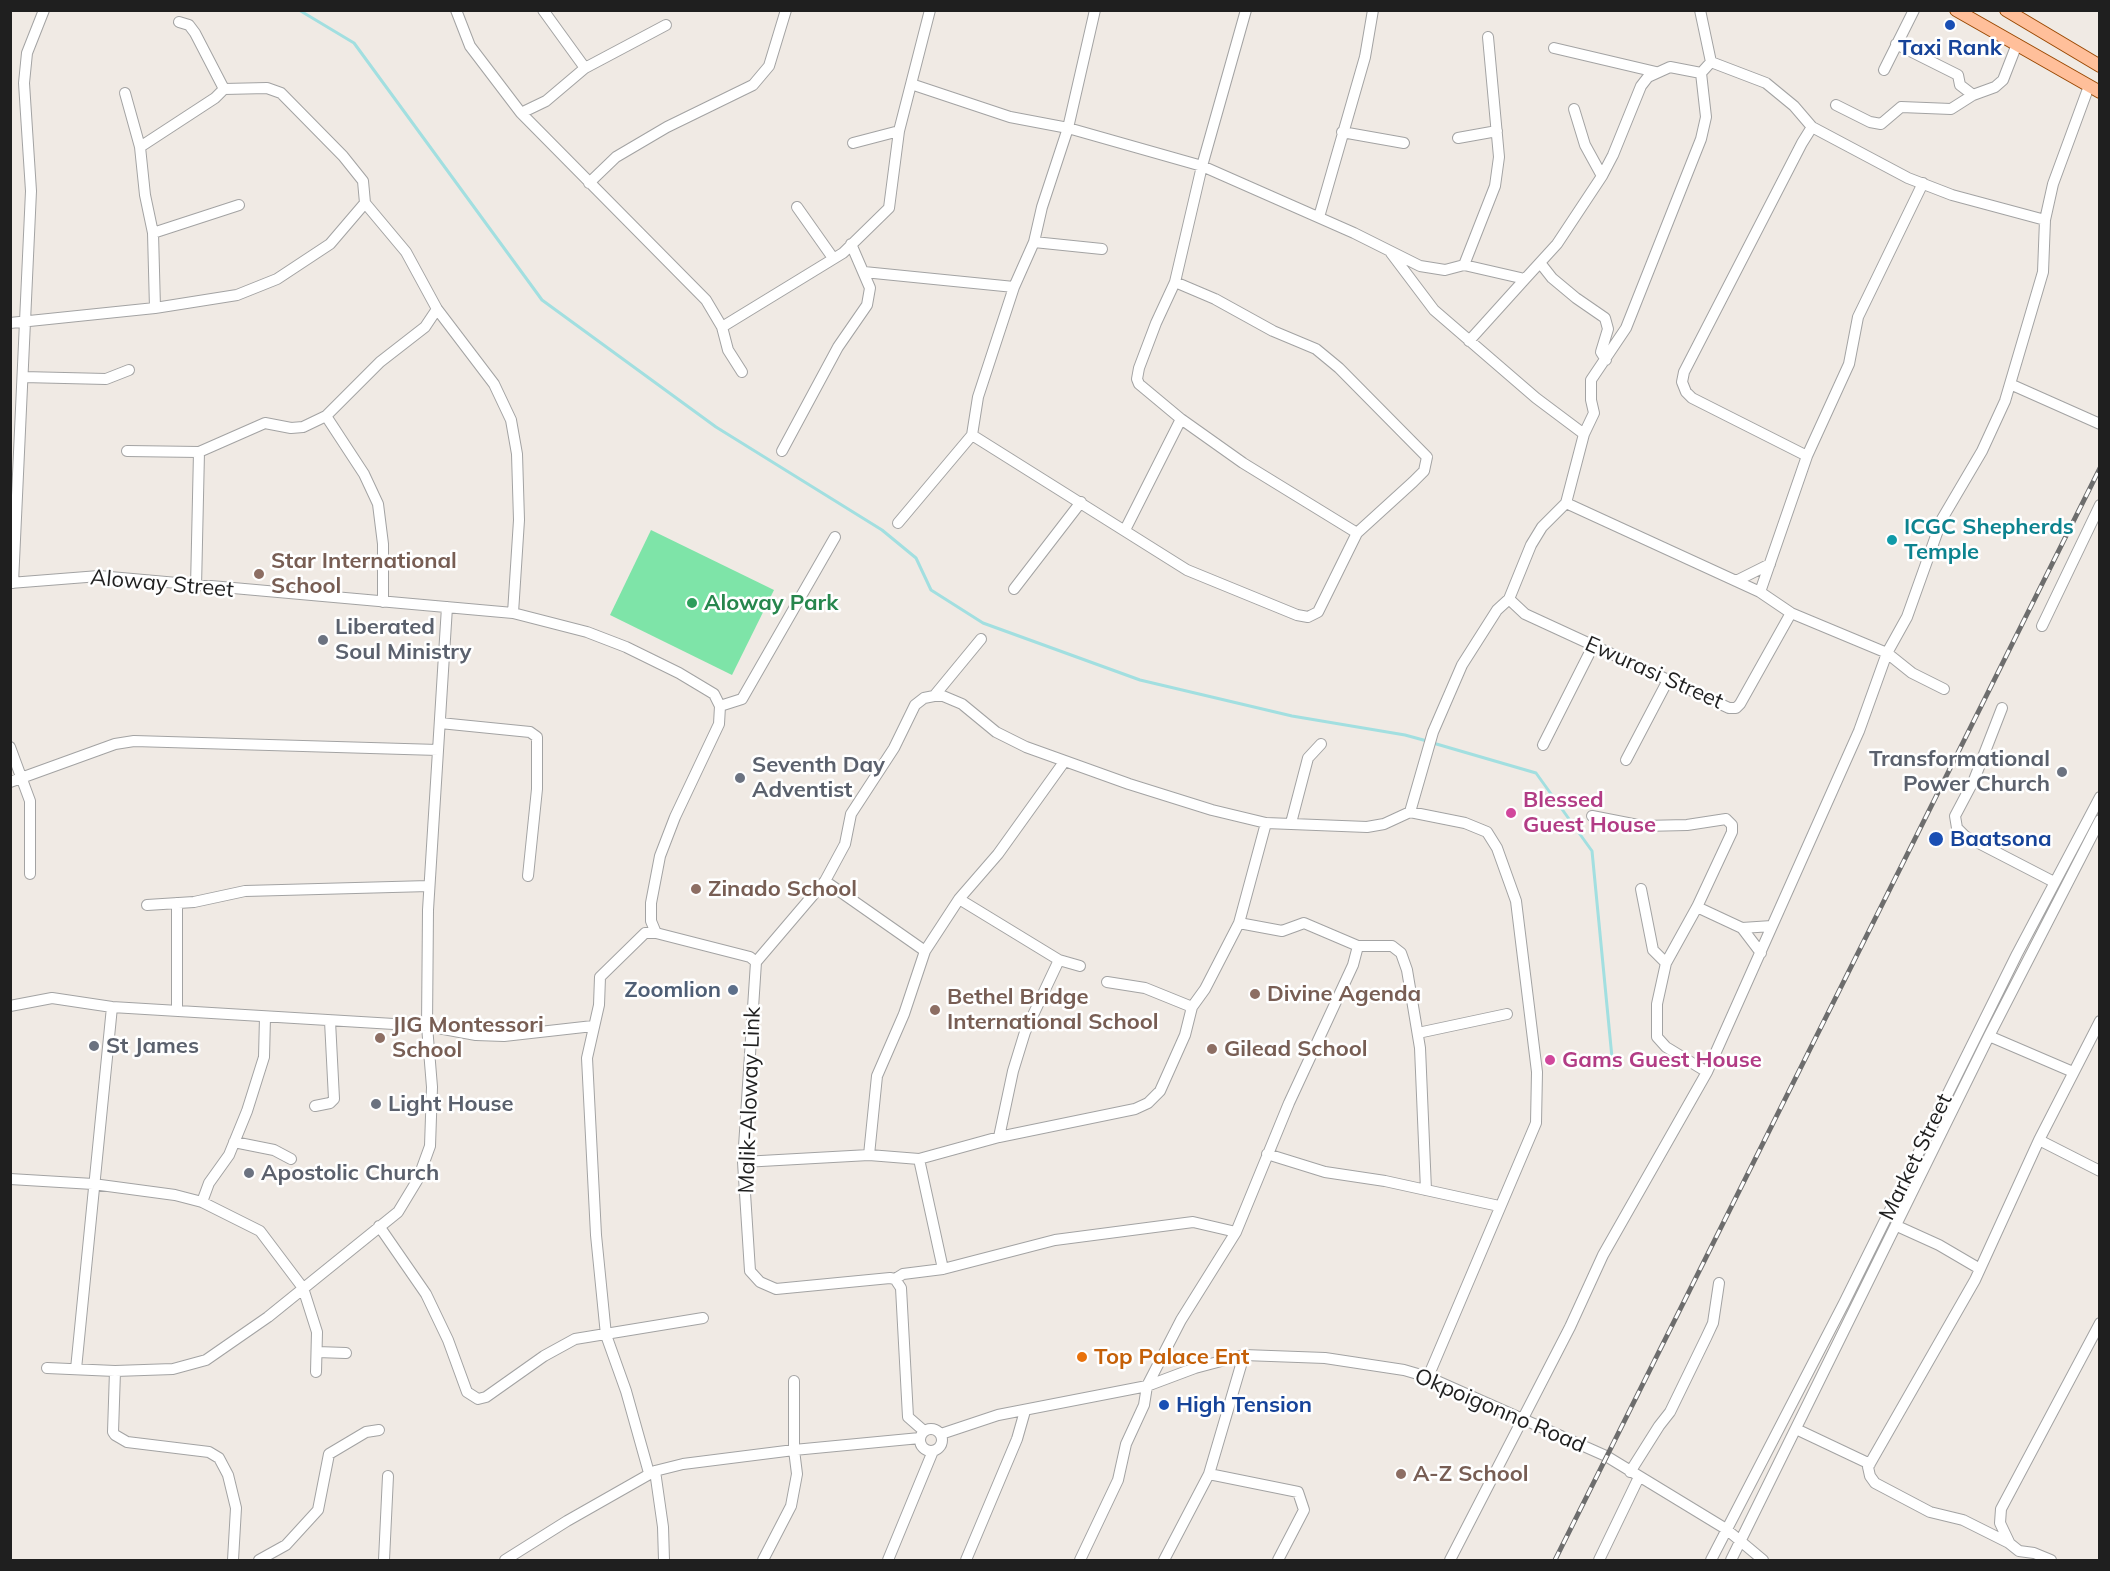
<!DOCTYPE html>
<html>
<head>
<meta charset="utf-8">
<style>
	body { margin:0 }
	#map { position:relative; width:2110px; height:1571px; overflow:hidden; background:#f0eae4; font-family:Mulish,sans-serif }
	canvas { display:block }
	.frame { position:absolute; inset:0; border:12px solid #1f1f1f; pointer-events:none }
</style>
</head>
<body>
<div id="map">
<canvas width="2110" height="1571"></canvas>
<div class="frame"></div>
</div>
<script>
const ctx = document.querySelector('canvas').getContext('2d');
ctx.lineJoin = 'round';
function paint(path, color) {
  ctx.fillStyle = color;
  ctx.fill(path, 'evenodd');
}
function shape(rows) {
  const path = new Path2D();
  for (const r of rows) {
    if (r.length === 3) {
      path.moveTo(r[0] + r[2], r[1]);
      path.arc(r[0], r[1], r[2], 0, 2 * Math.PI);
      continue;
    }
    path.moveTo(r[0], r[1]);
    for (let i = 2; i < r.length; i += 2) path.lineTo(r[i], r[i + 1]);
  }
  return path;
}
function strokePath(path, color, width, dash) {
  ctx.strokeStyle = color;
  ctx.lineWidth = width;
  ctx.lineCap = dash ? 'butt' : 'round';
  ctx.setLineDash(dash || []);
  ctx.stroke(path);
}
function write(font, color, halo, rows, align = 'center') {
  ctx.font = font + ' Mulish,sans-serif';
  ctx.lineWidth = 5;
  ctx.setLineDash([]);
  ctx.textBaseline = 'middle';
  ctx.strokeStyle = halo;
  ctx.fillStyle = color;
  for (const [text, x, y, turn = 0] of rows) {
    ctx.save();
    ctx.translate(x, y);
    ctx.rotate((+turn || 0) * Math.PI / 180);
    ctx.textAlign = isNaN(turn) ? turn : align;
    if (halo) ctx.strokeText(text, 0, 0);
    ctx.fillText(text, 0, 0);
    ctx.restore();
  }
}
paint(shape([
	[651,530,774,590,732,675,610,615]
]), '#7ee4a8');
strokePath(shape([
	[299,10,354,43,542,300,716,427,882,530,916,558,931,590,983,623,1140,680,1292,716,1405,735,1427,741],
	[1433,743,1536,773,1592,851,1613,1068]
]), '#a2dfe0', 3);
const minor = shape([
	[456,10,470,46,521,113,706,300,722,327,843,253,889,208,899,131,930,10],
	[543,10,585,68],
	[1246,10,1202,166,1175,282,1156,323,1139,368,1137,379,1139,384,1181,419,1243,463,1357,533],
	[1700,10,1711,62,1766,83,1794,106,1812,127,1908,178,1952,195,2045,220],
	[179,22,189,25,195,33,224,89],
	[1896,44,1958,75,1960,85,1973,95,1995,87,2003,80,2017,44],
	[1554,48,1656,72],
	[1884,70,1914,10],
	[911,84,1010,117,1068,128,1202,166,1354,233,1420,266,1445,270,1464,265,1525,279,1557,244,1602,176,1613,155,1641,86,1648,77,1670,67,1701,73],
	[125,93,140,147,145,195,153,233,155,308],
	[1836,105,1870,122,1881,124,1901,107,1951,109,1973,95],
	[1574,109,1585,145,1602,176],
	[521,113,546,101,585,68,666,25],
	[1342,132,1404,143],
	[1458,138,1497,131],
	[853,143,899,131],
	[140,147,215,98,224,89,267,88,281,93,343,156,363,181,365,203,406,252,437,309,494,384,511,420,517,454,519,520,513,613],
	[589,183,616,157,667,127,753,85,769,66,786,10],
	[797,207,833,258],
	[1319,217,1365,57,1373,10],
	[153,233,239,205],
	[1034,242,1102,249],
	[1391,253,1434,310,1536,398,1584,434],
	[1541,264,1552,278,1576,298,1605,318,1608,329,1601,352,1606,360],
	[1464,265,1495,186,1499,157,1488,37],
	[864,272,1014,287],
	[10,323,155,308,237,295,277,279,330,244,365,203],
	[722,327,728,350,742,372],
	[1469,341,1525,279],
	[23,377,106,379,129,370],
	[2010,384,2100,424],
	[326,416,364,474,378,504,383,544,383,602],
	[972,435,1187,570,1297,615,1308,617,1318,612,1357,533,1413,482,1424,471,1427,457,1339,368,1316,349,1273,331,1215,299,1175,282],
	[127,451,199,452,265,423,291,428,303,427,326,416,380,362,425,327,437,309],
	[782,451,838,347,867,305,870,288,851,244],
	[1807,456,1692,398,1686,392,1682,382,1684,372,1802,143,1812,127],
	[1566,503,1760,592,1791,613,1887,653,1912,673,1944,689],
	[898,523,972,435,978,397,1014,287,1034,242,1042,207,1068,128,1095,10],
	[1125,530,1181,419],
	[1736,581,1770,564],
	[10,583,99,576,513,613,587,632,626,647,679,673,714,694,720,706],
	[13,583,31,191,24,83,27,53,44,10],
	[196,587,199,452],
	[1014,589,1081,502],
	[1760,592,1807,456,1849,364,1858,317,1923,183],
	[1509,599,1525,614,1729,708,1736,708,1740,704,1791,613],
	[2042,626,2100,505],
	[934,696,981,639],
	[720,706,719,724,675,817,660,856,651,903,651,921,656,933,750,957,756,962],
	[720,706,742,699,835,537],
	[2002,708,1974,780,1955,816,1957,828,1965,836,2054,882],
	[440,723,530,732,537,737,537,789,528,876],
	[1543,745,1593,646],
	[10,747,30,801,30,874],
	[1626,760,1668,680],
	[10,782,115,744,134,741,438,750],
	[1410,812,1433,732,1462,665,1497,610,1509,599,1531,545,1542,527,1566,503,1584,434,1594,413,1591,400,1591,380,1626,328,1701,139,1706,117,1701,73,1711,62],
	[1592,816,1643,826,1687,825,1726,819,1732,825,1732,832,1697,907,1666,963,1657,1004,1657,1037,1666,1047,1707,1072],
	[1291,823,1308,758,1321,744],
	[825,881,925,951],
	[1641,889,1653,950,1666,963],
	[959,899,1059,960,1080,966],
	[147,905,194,902,245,891,429,886],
	[1697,907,1742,928,1761,953],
	[1239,923,1282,931,1304,923,1358,946,1392,946,1401,953,1407,970,1420,1048,1426,1190],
	[1742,928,1772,926],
	[756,962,825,881,845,844,851,814,894,748,915,705,924,698,934,696,943,696,962,704,996,732,1026,747,1129,784,1212,810,1266,823,1367,827,1384,824,1410,812,1465,823,1487,832,1497,848,1516,901,1537,1072,1536,1123,1428,1377],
	[756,962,743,1162,750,1271,760,1282,776,1289,890,1278,895,1279,901,1288,908,1417,924,1431],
	[1107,982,1145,988,1192,1007],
	[10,1006,52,998,112,1007,427,1026,476,1035,504,1036,593,1026],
	[177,1011,177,903],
	[1418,1033,1507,1014],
	[1989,1036,2073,1072],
	[315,1106,330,1103,334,1099,330,1021],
	[999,1137,1013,1071,1025,1032,1059,960],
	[2039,1140,2100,1171],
	[234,1142,274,1150,291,1159],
	[1267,1154,1325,1172,1385,1181,1499,1206],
	[869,1155,877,1076,904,1014,925,951,959,899,998,854,1064,762],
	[919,1159,943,1269],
	[743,1162,869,1155,919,1159,999,1137,1135,1109,1148,1103,1160,1091,1185,1035,1192,1007,1205,989,1239,923,1266,823],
	[10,1179,93,1184,175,1195,202,1202,260,1231,303,1288,317,1332,316,1372],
	[202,1202,209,1183,229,1155,247,1111,264,1057,265,1017],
	[379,1226,426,1294,448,1340,467,1392,478,1399,486,1397,544,1356,575,1339,703,1318],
	[1897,1226,1939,1245,1980,1269],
	[895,1279,903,1274,943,1269,1055,1240,1193,1222,1236,1232],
	[317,1352,346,1353],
	[47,1368,115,1371,173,1369,206,1360,268,1317,398,1212,418,1179,430,1146,432,1087,427,1026,428,910,447,607],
	[76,1369,112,1007],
	[115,1371,113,1432,115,1435,127,1442,209,1452,219,1458,228,1475,236,1508,233,1560],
	[931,1440,11],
	[1796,1429,1870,1464],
	[941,1434,998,1415,1147,1386,1195,1368,1244,1355,1325,1358,1404,1370,1428,1377,1606,1456,1726,1529,1763,1560],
	[655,1471,663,1527,664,1560],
	[1630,1472,1659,1426,1670,1412,1706,1338,1713,1323,1719,1283],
	[649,1473,626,1391,606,1335,596,1235,587,1058,599,1005,600,977,645,933,656,933],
	[1209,1474,1244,1355],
	[2009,1542,2000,1523,2001,1509,2100,1323],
	[259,1560,286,1545,318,1510,329,1454,366,1432,379,1430],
	[384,1560,388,1476],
	[505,1560,567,1521,655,1471,683,1464,794,1450,920,1438],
	[763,1560,791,1506,797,1474,794,1450,794,1381],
	[888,1560,933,1451],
	[966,1560,1017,1439,1025,1411],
	[1080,1560,1118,1480,1126,1444,1144,1405,1147,1386,1181,1320,1236,1232,1289,1103,1353,965,1358,946],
	[1164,1560,1209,1474,1298,1492,1304,1510,1278,1560],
	[1450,1560,1570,1327,1603,1255,1707,1072,1859,731,1887,653,1907,617,1942,519,1982,451,2005,401,2043,272,2045,220,2053,184,2089,86],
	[1599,1560,1639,1477],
	[1711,1560,1844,1303,2017,954,2100,797],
	[1731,1560,1989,1036,2100,820],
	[2051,1560,2034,1553,2019,1551,2009,1543,1963,1520,1930,1512,1875,1483,1870,1476,1868,1467,1975,1280,2039,1140,2100,1021]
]);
const major = shape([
	[1956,10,2100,92],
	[2006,10,2100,66]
]);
strokePath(minor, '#a3a3a3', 12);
strokePath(major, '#994700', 14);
strokePath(minor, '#fff', 10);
strokePath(major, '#ffbf9a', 12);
const rail = shape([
	[1555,1560,2100,468]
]);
strokePath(rail, '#6d6d6d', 5);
strokePath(rail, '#fff', 3, [9]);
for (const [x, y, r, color] of [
	[1950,25,6,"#1a4fb4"],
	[1892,540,6,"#0f9aa8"],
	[259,574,6,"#8d6e63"],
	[692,603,6,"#2e9e5b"],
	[323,640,6,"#6b7280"],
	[2062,772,6,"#6b7280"],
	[740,778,6,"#6b7280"],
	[1511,813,6,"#d1479c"],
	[1936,839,8,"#1a4fb4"],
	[696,889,6,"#8d6e63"],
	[733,990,6,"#5c6f8a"],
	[1255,994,6,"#8d6e63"],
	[935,1010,6,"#8d6e63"],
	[380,1038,6,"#8d6e63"],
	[94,1046,6,"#6b7280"],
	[1212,1049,6,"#8d6e63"],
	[1550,1060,6,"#d1479c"],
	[376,1104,6,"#6b7280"],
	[249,1173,6,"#6b7280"],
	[1082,1357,6,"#e8710a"],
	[1164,1405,6,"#1a4fb4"],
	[1401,1474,6,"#8d6e63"]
]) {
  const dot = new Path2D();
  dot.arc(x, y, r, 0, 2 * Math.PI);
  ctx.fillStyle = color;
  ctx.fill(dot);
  strokePath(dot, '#fff', 2);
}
write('bold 22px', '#164399', '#fff', [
	["Taxi Rank",1950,48,"center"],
	["Baatsona",1950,839],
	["High Tension",1176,1405]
], 'left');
write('bold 22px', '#0d838f', '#fff', [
	["ICGC Shepherds",1904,527],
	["Temple",1904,552]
], 'left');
write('bold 22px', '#785e54', '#fff', [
	["Star International",271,561],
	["School",271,586],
	["Zinado School",708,889],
	["Divine Agenda",1267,994],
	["Bethel Bridge",947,997],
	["International School",947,1022],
	["JIG Montessori",392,1025],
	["School",392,1050],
	["Gilead School",1224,1049],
	["A-Z School",1413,1474]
], 'left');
write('22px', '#1f1f1f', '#fff', [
	["Aloway Street",162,584,5],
	["Ewurasi Street",1654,673,24],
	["Malik-Aloway Link",750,1100,-88],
	["Market Street",1916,1157,-64],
	["Okpoigonno Road",1500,1411,23]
]);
write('bold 22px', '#27864d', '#fff', [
	["Aloway Park",704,603]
], 'left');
write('bold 22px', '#5b616d', '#fff', [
	["Liberated",335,627],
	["Soul Ministry",335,652],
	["Transformational",2050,759,"right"],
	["Power Church",2050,784,"right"],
	["Seventh Day",752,765],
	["Adventist",752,790],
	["St James",106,1046],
	["Light House",388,1104],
	["Apostolic Church",261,1173]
], 'left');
write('bold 22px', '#b23c85', '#fff', [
	["Blessed",1523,800],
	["Guest House",1523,825],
	["Gams Guest House",1562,1060]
], 'left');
write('bold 22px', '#4e5e75', '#fff', [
	["Zoomlion",721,990]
], 'right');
write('bold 22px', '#c56008', '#fff', [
	["Top Palace Ent",1094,1357]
], 'left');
</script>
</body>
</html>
